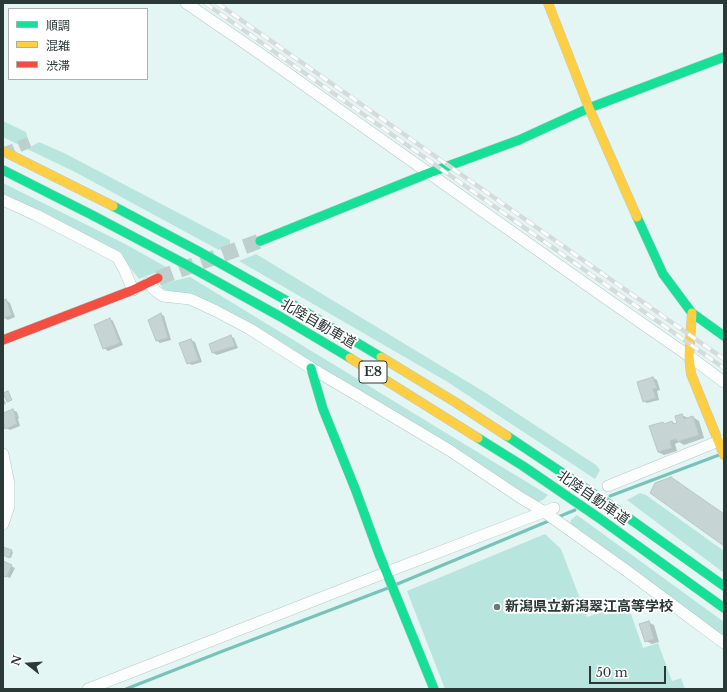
<!DOCTYPE html>
<html>
<head>
<meta charset="utf-8">
<style>
	body { margin:0 }
	#map { position:relative; width:727px; height:692px; overflow:hidden; background:#e3f6f3; font-family:"Libre Baskerville","Noto Sans JP",serif }
	canvas { display:block }
	.frame { position:absolute; inset:0; border:4px solid #2a3836; pointer-events:none }
	.legend { position:absolute; left:8px; top:8px; width:140px; height:72px; box-sizing:border-box; background:#fff; border:1px solid #aaafaf; margin:0; padding:5px 7px; list-style:none; font-size:12px; color:#2a3836 }
	.legend li { display:flex; align-items:center; gap:8px; height:20px }
	.legend b { width:20px; border:1px solid #aaafaf }
	.north { position:absolute; left:8px; top:644px; width:40px; height:40px; -webkit-text-stroke:3px #fff; paint-order:stroke; rotate:287deg; font-size:11px; font-weight:700; line-height:16px; text-align:center; color:#2a3836 }
	.north::after { content:''; display:block; margin:auto; width:14px; height:18px; background:#2a3836; clip-path:polygon(50% 0,100% 100%,50% 72%,0 100%) }
	.scale { position:absolute; left:589px; top:666px; width:77px; height:18px; box-sizing:border-box; border:2px solid #2a3836; border-top:0; padding-left:5px; font-size:12px; line-height:14px; white-space:nowrap; color:#2a3836; -webkit-text-stroke:3px #fff; paint-order:stroke }
</style>
</head>
<body>
<div id="map">
<canvas width="727" height="692"></canvas>
<div class="frame"></div>
<ul class="legend">
<li><b style="height:5px;background:#16e098"></b>順調</li>
<li><b style="height:5px;background:#ffcf43"></b>混雑</li>
<li><b style="height:5px;background:#f24e42"></b>渋滞</li>
</ul>
<div class="north">N</div>
<div class="scale">50 m</div>
</div>
<script>
const ctx = document.querySelector('canvas').getContext('2d');
ctx.lineJoin = 'round';
function paint(path, color) {
  ctx.fillStyle = color;
  ctx.fill(path, 'evenodd');
}
function shape(rows) {
  const path = new Path2D();
  for (const r of rows) {
    path.moveTo(r[0], r[1]);
    for (let i = 2; i < r.length; i += 2) path.lineTo(r[i], r[i + 1]);
  }
  return path;
}
function strokePath(path, color, width, dash) {
  ctx.strokeStyle = color;
  ctx.lineWidth = width;
  ctx.lineCap = dash ? 'butt' : 'round';
  ctx.setLineDash(dash || []);
  ctx.stroke(path);
}
function write(font, color, halo, rows, align = 'center') {
  ctx.font = font + ' "Libre Baskerville","Noto Sans JP",serif';
  ctx.lineWidth = 4;
  ctx.setLineDash([]);
  ctx.textBaseline = 'middle';
  ctx.strokeStyle = halo;
  ctx.fillStyle = color;
  for (const [text, x, y, turn = 0] of rows) {
    ctx.save();
    ctx.translate(x, y);
    ctx.rotate((+turn || 0) * Math.PI / 180);
    ctx.textAlign = isNaN(turn) ? turn : align;
    if (halo) ctx.strokeText(text, 0, 0);
    ctx.fillText(text, 0, 0);
    ctx.restore();
  }
}
paint(shape([
	[3,121,26,132,28,140,17,144,3,137],
	[39,142,64,153,230,240,230,245,219,250,75,172,27,149],
	[3,183,125,244,168,268,139,279,120,255,3,196],
	[256,254,486,393,596,465,600,470,595,479,446,381,239,261],
	[190,277,548,495,543,500,535,503,316,366,170,292,162,288,160,284],
	[640,493,646,495,724,551,724,573,627,500],
	[577,515,724,622,724,637,570,525,571,520],
	[545,534,561,549,587,617,627,603,643,648,658,643,672,681,681,678,685,689,445,689,407,591]
]), '#b8e6df');
paint(shape([
	[6,300,10,303,15,317,8,320,4,318,3,315,3,302],
	[161,314,164,316,171,340,160,343,156,340],
	[110,319,113,321,123,345,108,351,104,348],
	[230,336,234,338,238,348,217,355,213,353],
	[191,340,195,342,202,362,192,365,188,363],
	[653,378,657,380,660,390,657,391,659,400,647,403,643,401],
	[3,397,6,404,3,405],
	[13,410,17,412,19,418,18,419,20,426,10,430,6,428,3,418,3,414],
	[682,415,688,418,693,417,699,421,704,438,684,445,679,442,675,444,677,451,664,455,658,452,663,423,666,424,672,422,676,424,678,423],
	[4,548,13,552,11,558,3,555],
	[3,562,15,568,10,578,3,575],
	[648,622,654,625,659,642,652,644,646,641]
]), '#0003');
strokePath(shape([
	[610,496,719,455],
	[558,517,575,510],
	[395,585,551,520],
	[126,689,223,651,388,588]
]), '#78c2ba', 3);
const building = shape([
	[6,299,12,315,3,318,3,301,6,299],
	[161,313,168,338,156,341,148,320,161,313],
	[110,318,120,343,103,349,94,325,110,318],
	[231,335,235,346,212,353,209,344,231,335],
	[191,339,199,360,187,364,179,343,191,339],
	[653,377,657,388,653,389,656,398,643,402,637,382,653,377],
	[8,391,12,400,7,402,3,393,8,391],
	[13,409,16,417,15,417,17,424,5,429,3,421,3,413,13,409],
	[682,414,684,419,693,416,699,435,677,442,676,439,670,441,672,448,658,452,649,426,663,422,664,424,672,421,673,424,677,423,675,416,682,414],
	[671,477,724,514,724,546,650,493,655,483,671,477],
	[3,547,12,550,9,558,3,555,3,547],
	[3,561,12,565,7,577,3,576,3,561],
	[649,621,654,639,645,642,639,624,649,621]
]);
paint(building, '#c6d5d3');
strokePath(building, '#b8c7c5', 1);
strokePath(shape([
	[4,153,30,142]
]), '#bed0cd', 11, [11, 5.5]);
strokePath(shape([
	[158,278,260,241]
]), '#bed0cd', 15, [15, 8]);
const street = shape([
	[186,3,259,53,604,297,689,356,724,382],
	[3,200,36,215,117,257,124,269,133,290],
	[148,283,157,292,163,296,190,299,216,311,250,329,311,368,357,395,449,450,521,498,543,511,627,571,724,643],
	[3,454,9,484,9,506,3,524],
	[608,486,719,441,724,441],
	[88,689,387,572,554,508]
]);
const fast = shape([
	[3,170,92,215,185,264,281,317,350,358],
	[113,206,200,252,289,302,381,357],
	[637,217,663,274,692,313,724,336],
	[260,241,429,173,519,140,589,108,724,57],
	[311,368,323,409,356,491,379,554,434,689],
	[507,436,609,504,724,586],
	[478,438,523,466,599,518,724,608]
]);
const slow = shape([
	[548,3,589,108,637,217],
	[3,151,113,206],
	[692,313,689,356,691,374,724,455],
	[381,357,455,402,507,436],
	[350,358,478,438]
]);
const jam = shape([
	[3,340,133,290,158,278]
]);
strokePath(street, '#b9c8c6', 12);
strokePath(fast, '#b9c8c6', 10);
strokePath(slow, '#b9c8c6', 10);
strokePath(jam, '#b9c8c6', 10);
strokePath(street, '#fbfefd', 11);
strokePath(fast, '#16e098', 9);
strokePath(slow, '#ffcf43', 9);
strokePath(jam, '#f24e42', 9);
const rail = shape([
	[205,3,724,368],
	[217,3,724,359]
]);
strokePath(rail, '#d5dbda', 4.5);
strokePath(rail, '#fff', 3, [9]);
for (const [x, y, r, color] of [
	[497,607,4,"#6b7a78"]
]) {
  const dot = new Path2D();
  dot.arc(x, y, r, 0, 2 * Math.PI);
  ctx.fillStyle = color;
  ctx.fill(dot);
  strokePath(dot, '#fff', 1.5);
}
for (const [x, y, w] of [
	[373,372,28]
]) {
  const box = new Path2D();
  box.roundRect(x - w / 2, y - 11, w, 22, 3);
  ctx.fillStyle = '#fff';
  ctx.fill(box);
  strokePath(box, '#2a3836', 1);
}
write('bold 13px', '#2a3836', null, [
	["E8",373,372]
]);
write('14px', '#2a3836', '#fff', [
	["北陸自動車道",318,324,30],
	["北陸自動車道",593,498,35]
]);
write('bold 14px', '#2a3836', '#fff', [
	["新潟県立新潟翠江高等学校",505,607]
], 'left');
</script>
</body>
</html>
